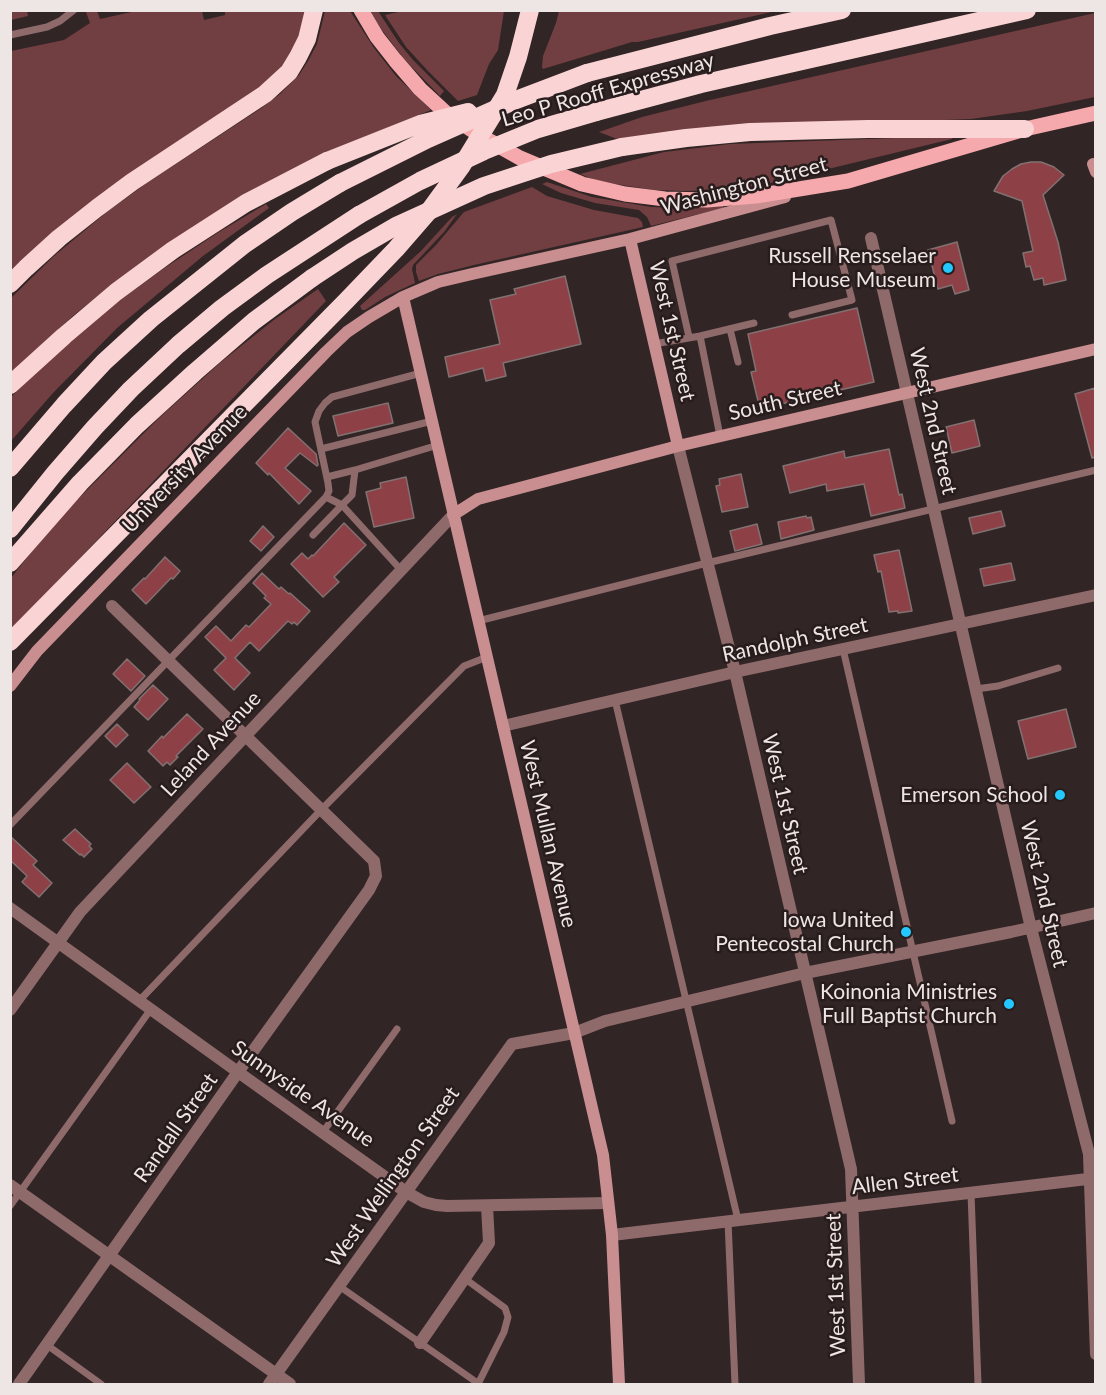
<!DOCTYPE html>
<html>
<head>
<meta charset="utf-8">
<style>
	body { margin:0 }
	#map { position:relative; width:1106px; height:1395px; overflow:hidden; background:#322526; font-family:Lato,sans-serif }
	canvas { display:block }
	.frame { position:absolute; inset:0; border:12px solid #eee5e5; pointer-events:none }
</style>
</head>
<body>
<div id="map">
<canvas width="1106" height="1395"></canvas>
<div class="frame"></div>
</div>
<script>
const ctx = document.querySelector('canvas').getContext('2d');
ctx.lineJoin = 'round';
function paint(path, color) {
  ctx.fillStyle = color;
  ctx.fill(path, 'evenodd');
}
function shape(rows) {
  const path = new Path2D();
  for (const r of rows) {
    path.moveTo(r[0], r[1]);
    for (let i = 2; i < r.length; i += 2) path.lineTo(r[i], r[i + 1]);
  }
  return path;
}
function strokePath(path, color, width, dash) {
  ctx.strokeStyle = color;
  ctx.lineWidth = width;
  ctx.lineCap = dash ? 'butt' : 'round';
  ctx.setLineDash(dash || []);
  ctx.stroke(path);
}
function write(font, color, halo, rows, align = 'center') {
  ctx.font = font + ' Lato,sans-serif';
  ctx.lineWidth = 5;
  ctx.setLineDash([]);
  ctx.textBaseline = 'middle';
  ctx.strokeStyle = halo;
  ctx.fillStyle = color;
  for (const [text, x, y, turn = 0] of rows) {
    ctx.save();
    ctx.translate(x, y);
    ctx.rotate((+turn || 0) * Math.PI / 180);
    ctx.textAlign = isNaN(turn) ? turn : align;
    if (halo) ctx.strokeText(text, 0, 0);
    ctx.fillText(text, 0, 0);
    ctx.restore();
  }
}
paint(shape([
	[10,11,27,11,28,16,11,20],
	[90,11,97,11,100,19,136,11,202,11,204,20,225,15,225,11,308,11,305,22,290,57,273,78,11,275,11,51,64,40,90,23,86,12],
	[325,11,350,11,374,48,396,76,431,110,357,140,117,281,74,315,11,373,11,298,54,256,108,211,147,183,260,109,280,94,299,75,308,61,317,44],
	[370,11,378,11,399,43,413,60,444,91,440,96,404,59,382,30],
	[403,11,504,11,498,50,489,64,477,95,458,101,428,71,406,47,385,15],
	[559,11,559,10,776,11,638,42,632,42,543,69,542,67,543,56,556,23],
	[1095,13,1095,97,1027,111,971,119,864,123,618,143,617,139,599,132,642,117,710,100],
	[952,136,952,139,762,185,723,190,683,191,654,190,615,184,595,180,580,174,664,152,730,144],
	[547,182,592,197,651,207,681,208,723,206,723,208,651,226,647,217,639,210,595,203,561,193,542,184],
	[532,187,547,196,594,210,638,218,642,222,643,227,474,265,438,274,419,281,416,272,416,265,436,245,464,212],
	[266,204,269,208,203,256,117,328,53,393,11,441,11,397,35,373,72,339,120,300,163,269,219,232],
	[457,214,444,232,413,265,412,269,415,283,385,297,365,310,362,310,360,306,421,251,452,217],
	[318,289,326,301,11,630,11,578,43,537,73,504,160,417,221,362,275,319]
]), '#713f42');
const building = shape([
	[1031,162,1041,162,1054,167,1064,175,1043,195,1058,242,1066,280,1044,285,1043,278,1034,280,1030,266,1026,267,1023,253,1033,251,1022,201,994,191,1003,176,1012,169,1021,164,1031,162],
	[957,242,969,290,955,294,952,285,938,289,928,250,957,242],
	[565,276,581,344,503,363,506,376,486,381,483,368,449,377,445,357,500,344,490,300,516,294,514,289,565,276],
	[857,308,874,382,760,409,751,372,756,371,748,334,857,308],
	[1095,388,1095,457,1092,458,1075,394,1095,388],
	[388,403,393,423,338,436,333,416,388,403],
	[974,420,980,446,952,453,946,427,974,420],
	[288,428,316,454,318,465,317,466,300,453,285,468,311,491,299,504,269,473,268,475,256,463,288,428],
	[889,449,899,495,902,494,905,508,871,516,864,484,827,491,826,484,790,493,783,466,844,451,845,458,889,449],
	[741,474,748,507,722,512,716,486,720,485,719,479,741,474],
	[406,477,414,518,374,527,366,492,381,488,380,483,406,477],
	[1001,511,1005,526,973,534,969,518,1001,511],
	[806,516,807,518,811,517,814,530,781,539,778,522,806,516],
	[344,523,366,545,334,577,339,582,323,597,291,564,302,553,308,559,312,555,313,556,344,523],
	[757,524,762,544,735,551,730,531,757,524],
	[263,526,274,537,261,551,250,541,263,526],
	[899,550,912,611,898,613,898,611,889,612,881,571,878,572,874,555,899,550],
	[165,557,180,571,173,579,171,578,146,604,132,590,144,578,145,579,165,557],
	[1011,563,1015,580,984,586,980,569,1011,563],
	[262,573,279,589,281,587,289,594,290,593,310,611,297,625,294,622,292,624,288,621,259,651,250,642,235,658,250,673,234,690,214,670,226,658,205,637,216,626,231,641,246,625,249,627,271,604,264,598,266,596,253,583,262,573],
	[127,659,145,676,131,691,113,674,127,659],
	[153,685,168,699,148,720,134,707,140,700,139,699,153,685],
	[1066,709,1076,747,1028,759,1018,721,1066,709],
	[187,714,203,729,176,756,178,757,170,765,167,762,163,766,148,751,162,736,163,738,187,714],
	[117,724,128,735,116,747,105,736,117,724],
	[127,763,151,787,134,803,110,780,127,763],
	[75,829,91,844,89,846,92,849,84,857,81,854,80,855,63,840,75,829],
	[10,836,37,861,33,865,52,883,39,897,22,882,27,876,10,860,10,836]
]);
paint(building, '#8e4047');
strokePath(building, '#817171', 1.5);
strokePath(shape([
	[10,35,47,27,60,21,74,10],
	[841,260,874,252],
	[730,329,738,362],
	[700,336,754,323],
	[689,337,672,261,831,220,852,300,792,315],
	[654,344,700,336,720,436],
	[321,449,432,421],
	[327,477,355,470],
	[313,535,342,505,326,497],
	[401,570,342,505,352,495,355,470,438,445],
	[478,621,707,563,1096,470],
	[843,649,952,1121],
	[976,689,998,686,1058,668],
	[615,700,738,1220],
	[10,825,326,497,329,491,328,483,315,422,319,411,325,403,332,397,421,373],
	[139,1001,321,810,464,666,487,657],
	[323,1132,397,1029],
	[971,1193,978,1384],
	[10,1206,151,1009],
	[728,1221,735,1384],
	[464,1278,505,1308,508,1317,504,1332,478,1384],
	[339,1286,479,1384],
	[47,1345,101,1384]
]), '#8f6a6b', 7);
strokePath(shape([
	[871,238,1031,928,1089,1154,1096,1354],
	[678,446,735,672,851,1169,859,1384],
	[503,726,735,672,1096,595],
	[10,908,238,1072,406,1192,424,1202,436,1205,447,1206,608,1203],
	[10,1010,80,912,453,515],
	[10,1185,290,1384],
	[612,1235,1096,1178],
	[420,1343,489,1243,487,1206],
	[19,1384,238,1072,369,890,376,876,374,861,112,606],
	[269,1384,512,1044,574,1033,605,1021,805,973,1011,932,1096,913]
]), '#8f6a6b', 12);
strokePath(shape([
	[1093,164,1096,172],
	[630,239,678,446],
	[403,297,603,1155,612,1235,619,1384],
	[453,515,478,499,678,446,1096,349],
	[10,686,37,651,326,352,347,332,369,317,403,297,438,282,472,274,630,239,785,197]
]), '#c98e90', 12);
strokePath(shape([
	[361,10,377,37,395,60,420,89,446,113,481,136,520,158,582,184,625,194,665,199,707,200,756,196,848,181,1025,129,1096,113]
]), '#f6a9ac', 15);
strokePath(shape([
	[587,73,770,26,842,10],
	[596,112,701,84,1027,10],
	[622,147,686,138,750,132,868,129,1025,129],
	[10,284,26,268,59,238,97,208,132,182,265,94,289,72,298,57,307,39,314,10],
	[10,385,64,336,116,292,173,250,246,203,327,161],
	[10,468,64,405,104,362,151,319,245,244,292,212,340,183],
	[10,529,55,473,95,427,131,389,178,345,222,308,267,275,359,215],
	[10,563,80,483,137,425,195,372,254,321,312,278],
	[10,642,346,301,396,249,429,211,461,167,505,95,518,57,530,10]
]), '#fad4d5', 18);
strokePath(shape([
	[327,161,420,124,468,112],
	[340,183,428,139,516,100,587,73],
	[359,215,420,181,484,151,538,129,596,112],
	[312,278,353,251,396,226,484,186,551,164,622,147]
]), '#fad4d5', 18);
for (const [x, y, r, color] of [
	[948,268,6,"#23c9fe"],
	[1060,795,6,"#23c9fe"],
	[906,932,6,"#23c9fe"],
	[1009,1004,6,"#23c9fe"]
]) {
  const dot = new Path2D();
  dot.arc(x, y, r, 0, 2 * Math.PI);
  ctx.fillStyle = color;
  ctx.fill(dot);
  strokePath(dot, '#281c1c', 2);
}
write('21px', '#eee5e5', '#281c1c', [
	["Leo P Rooff Expressway",608,90,-16],
	["Washington Street",744,186,-15],
	["West 1st Street",672,331,77],
	["South Street",785,401,-13],
	["West 2nd Street",933,421,77],
	["University Avenue",185,469,-46],
	["Randolph Street",795,640,-12],
	["Leland Avenue",211,744,-47],
	["West 1st Street",785,804,77],
	["West Mullan Avenue",548,834,77],
	["West 2nd Street",1044,894,77],
	["Sunnyside Avenue",303,1094,35],
	["Randall Street",176,1128,-55],
	["West Wellington Street",393,1177,-55],
	["Allen Street",905,1181,-7],
	["West 1st Street",836,1285,-92]
]);
write('21px', '#eee5e5', '#281c1c', [
	["Russell Rensselaer",936,256],
	["House Museum",936,280],
	["Emerson School",1048,795],
	["Iowa United",894,920],
	["Pentecostal Church",894,944],
	["Koinonia Ministries",997,992],
	["Full Baptist Church",997,1016]
], 'right');
</script>
</body>
</html>
